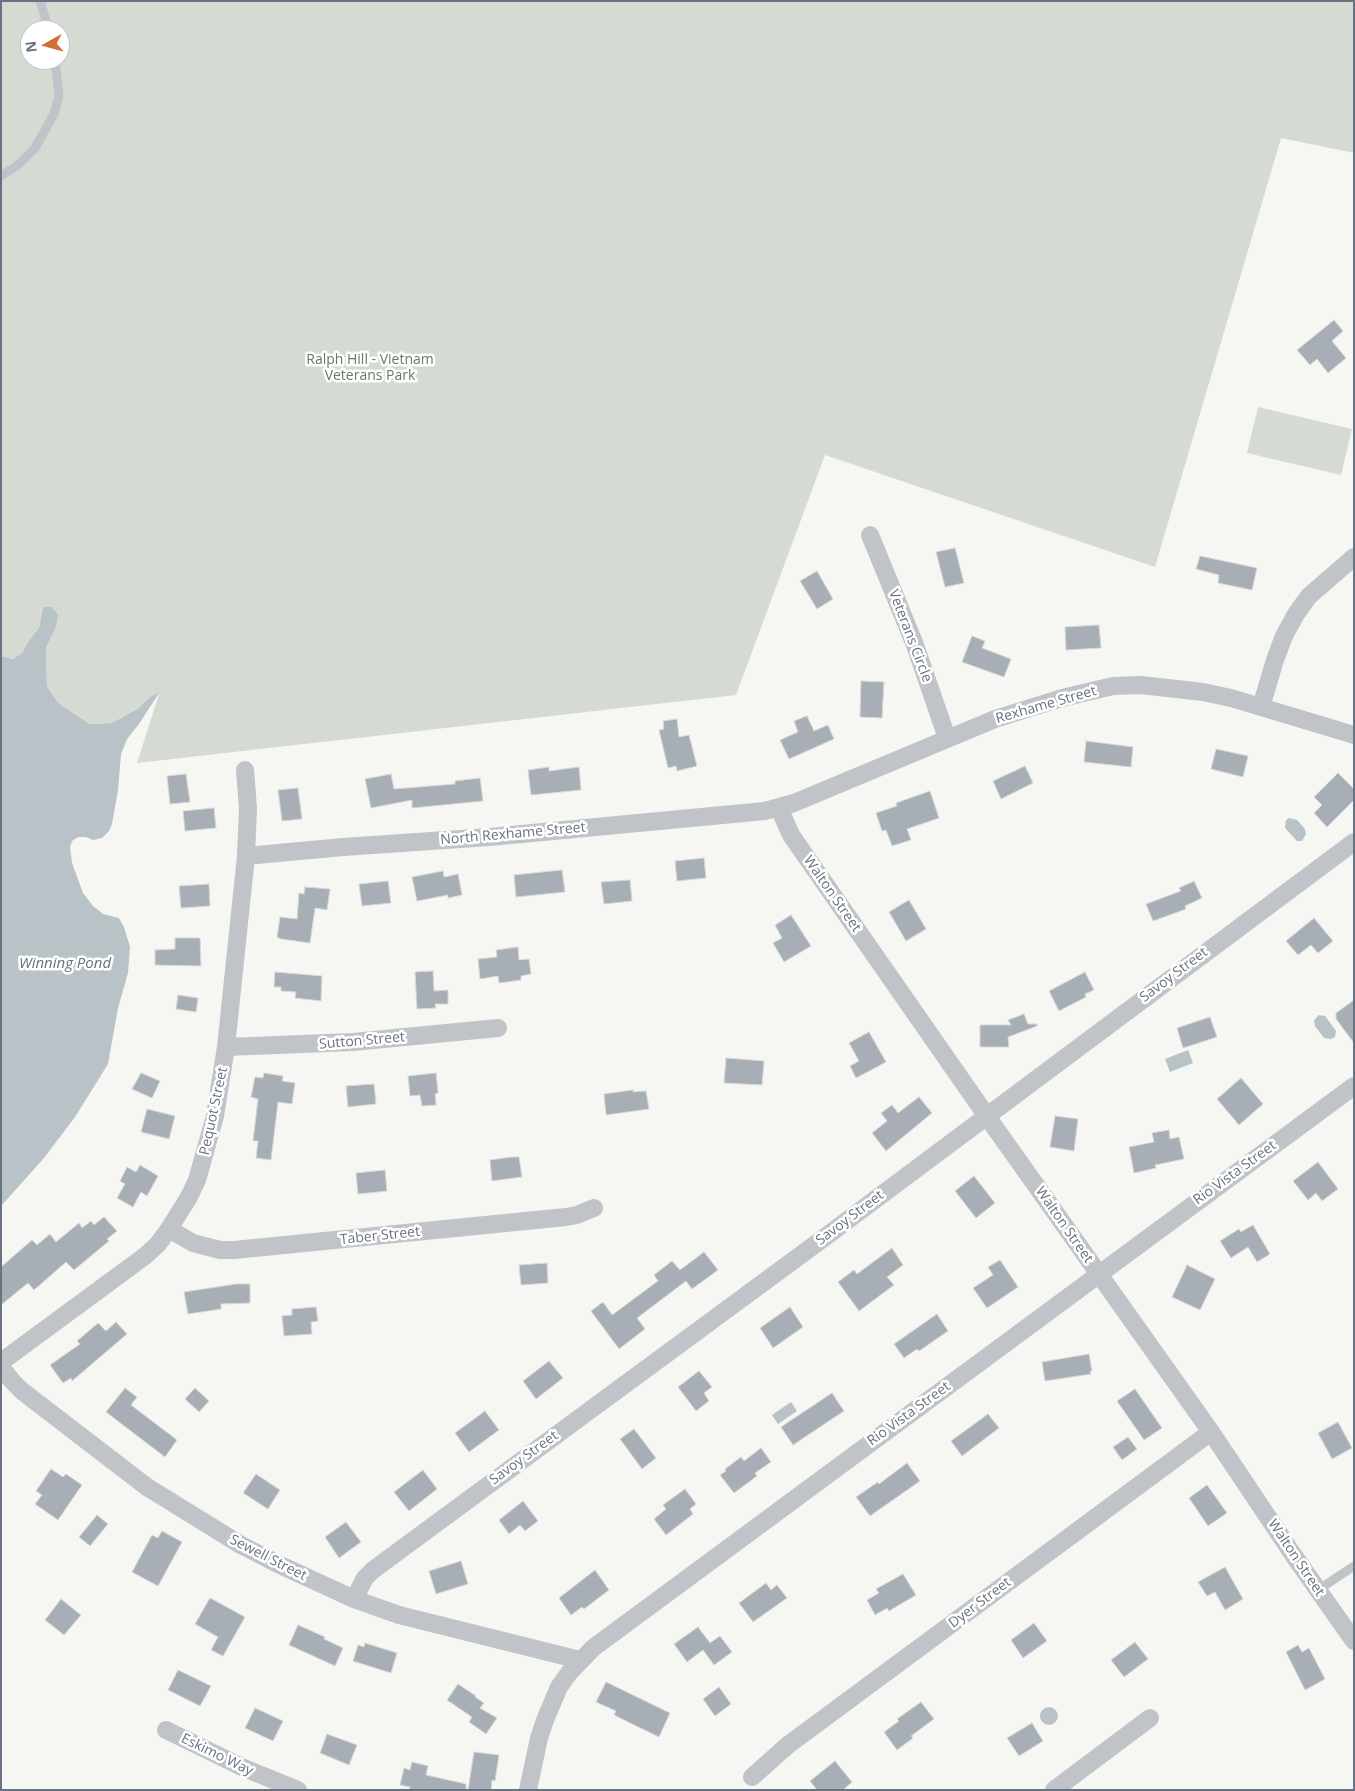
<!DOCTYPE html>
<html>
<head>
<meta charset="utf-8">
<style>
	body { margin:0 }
	#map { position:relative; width:1355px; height:1791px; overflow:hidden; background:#f6f6f3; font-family:"Open Sans",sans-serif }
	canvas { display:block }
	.frame { position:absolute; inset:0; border:2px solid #687381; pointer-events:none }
	.north { position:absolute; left:20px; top:20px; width:50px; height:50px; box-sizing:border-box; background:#fff; border:1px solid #c3c7cd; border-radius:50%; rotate:263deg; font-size:14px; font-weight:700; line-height:20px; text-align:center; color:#687381 }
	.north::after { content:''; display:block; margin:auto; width:18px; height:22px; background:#d17038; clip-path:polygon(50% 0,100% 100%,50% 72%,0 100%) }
</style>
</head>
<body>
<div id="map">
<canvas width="1355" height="1791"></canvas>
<div class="frame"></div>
<div class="north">N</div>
</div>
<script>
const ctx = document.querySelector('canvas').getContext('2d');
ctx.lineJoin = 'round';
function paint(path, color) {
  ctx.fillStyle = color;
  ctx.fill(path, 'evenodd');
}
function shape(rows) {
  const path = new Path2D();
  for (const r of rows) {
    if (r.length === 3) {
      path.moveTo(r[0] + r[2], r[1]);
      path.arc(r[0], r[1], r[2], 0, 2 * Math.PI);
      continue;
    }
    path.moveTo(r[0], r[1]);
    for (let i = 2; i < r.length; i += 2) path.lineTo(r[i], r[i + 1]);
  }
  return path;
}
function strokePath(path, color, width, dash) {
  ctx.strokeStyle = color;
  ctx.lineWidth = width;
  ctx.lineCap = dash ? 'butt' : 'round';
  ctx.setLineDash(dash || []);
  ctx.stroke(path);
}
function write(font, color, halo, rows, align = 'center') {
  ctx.font = font + ' "Open Sans",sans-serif';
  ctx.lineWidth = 5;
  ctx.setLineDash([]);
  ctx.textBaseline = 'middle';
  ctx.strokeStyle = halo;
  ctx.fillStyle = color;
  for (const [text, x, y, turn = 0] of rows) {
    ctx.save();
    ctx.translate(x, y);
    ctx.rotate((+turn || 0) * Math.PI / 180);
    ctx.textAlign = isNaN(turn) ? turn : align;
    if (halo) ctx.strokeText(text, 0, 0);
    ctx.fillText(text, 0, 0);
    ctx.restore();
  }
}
paint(shape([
	[1,1,1354,1,1354,153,1281,138,1155,567,825,455,736,695,137,763,159,694,150,697,139,708,112,723,90,724,58,703,47,686,46,648,56,627,43,607,39,628,28,642,22,653,13,659,1,656],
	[30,30,60,30,60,60,30,60],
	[1258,407,1352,429,1341,475,1247,453]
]), '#d5dbd3');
paint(shape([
	[43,607,52,607,58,615,56,627,46,648,47,686,58,703,90,724,112,723,139,708,150,697,159,693,139,724,127,739,121,754,118,790,112,824,109,831,102,838,93,840,86,837,78,837,72,841,70,847,72,863,83,893,93,906,103,914,119,918,124,927,130,947,128,973,118,1008,108,1064,75,1117,44,1158,1,1206,1,656,13,659,22,653,28,642,39,628],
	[1289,818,1297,820,1305,829,1306,834,1302,841,1297,841,1285,828,1286,820],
	[1319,1015,1325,1016,1336,1031,1335,1037,1331,1039,1324,1038,1315,1026,1314,1020],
	[1188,1050,1193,1063,1170,1072,1165,1059],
	[791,1402,797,1411,778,1424,772,1415],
	[1049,1716,9]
]), '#b9c2c7');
const building = shape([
	[1334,320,1343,331,1332,341,1346,358,1328,373,1317,359,1310,365,1297,350,1334,320],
	[955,548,964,583,945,587,936,552,955,548],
	[1200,556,1257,568,1252,590,1218,583,1219,575,1196,569,1200,556],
	[817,571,833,599,817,609,800,581,817,571],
	[1099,625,1101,648,1066,650,1065,627,1099,625],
	[972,636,985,641,982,648,1011,659,1004,677,962,662,972,636],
	[861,681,884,682,882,718,860,717,861,681],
	[807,716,814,731,828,725,834,739,789,759,780,740,798,732,794,721,807,716],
	[677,719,679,737,689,735,697,766,677,771,676,766,668,768,659,730,664,729,663,721,677,719],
	[1086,741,1133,747,1131,767,1084,762,1086,741],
	[1216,749,1248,756,1243,777,1211,769,1216,749],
	[1025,766,1033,783,1001,799,993,781,1025,766],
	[549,767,549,771,579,767,581,790,531,795,528,770,549,767],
	[1338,773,1354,789,1354,800,1327,827,1314,813,1322,805,1314,797,1338,773],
	[186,774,190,802,170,804,167,776,186,774],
	[391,774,394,789,455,784,455,781,480,778,483,801,412,808,412,800,371,808,365,779,391,774],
	[298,788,302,819,282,821,278,790,298,788],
	[930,791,939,818,907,829,911,840,892,846,886,830,882,831,876,813,897,806,896,803,930,791],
	[214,808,216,828,185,831,183,811,214,808],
	[704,858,706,878,677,881,675,861,704,858],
	[562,870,565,892,516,897,514,875,562,870],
	[443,871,444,877,458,874,462,895,448,898,448,895,417,901,412,877,443,871],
	[630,880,632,901,604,904,601,882,630,880],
	[388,881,391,903,362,906,359,884,388,881],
	[1194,881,1202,898,1185,906,1186,909,1153,921,1146,904,1181,891,1179,888,1194,881],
	[209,884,210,906,181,908,179,886,209,884],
	[305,887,330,889,327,910,315,908,310,943,281,939,277,937,280,917,297,919,299,893,304,894,305,887],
	[909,900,926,929,906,941,889,912,909,900],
	[791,915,811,946,784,962,773,943,782,938,775,925,791,915],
	[1314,918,1333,941,1318,953,1311,945,1298,955,1286,941,1314,918],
	[175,938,200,938,201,966,155,965,155,950,175,949,175,938],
	[518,947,519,960,529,959,531,974,521,976,521,980,499,983,498,976,480,979,478,959,497,957,496,950,518,947],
	[433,971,434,991,448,990,448,1004,435,1004,436,1008,417,1009,415,972,433,971],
	[275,972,322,976,321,1001,295,998,296,992,281,991,281,987,274,987,275,972],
	[1085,972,1094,990,1085,994,1086,997,1059,1011,1049,991,1085,972],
	[178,995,198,998,196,1012,176,1009,178,995],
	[1354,1000,1354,1043,1336,1019,1336,1013,1354,1000],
	[1024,1014,1028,1024,1037,1024,1037,1026,1008,1037,1009,1047,980,1047,980,1025,1011,1025,1008,1020,1024,1014],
	[1210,1017,1217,1037,1183,1048,1177,1028,1210,1017],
	[869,1032,886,1062,856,1078,850,1066,859,1061,849,1043,869,1032],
	[726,1058,764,1061,762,1085,724,1083,726,1058],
	[141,1073,160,1081,152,1098,132,1089,141,1073],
	[264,1073,283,1076,282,1081,295,1083,292,1104,278,1102,271,1160,256,1158,258,1141,253,1141,258,1099,251,1097,255,1077,263,1078,264,1073],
	[436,1073,438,1093,435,1094,436,1105,422,1106,420,1095,410,1096,408,1076,436,1073],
	[1241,1078,1263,1104,1239,1125,1217,1099,1241,1078],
	[374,1084,376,1104,348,1107,346,1086,374,1084],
	[633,1090,633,1092,646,1091,649,1109,606,1115,604,1094,633,1090],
	[919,1097,932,1113,886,1151,872,1133,887,1121,881,1113,892,1105,898,1113,919,1097],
	[147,1109,175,1116,169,1139,141,1132,147,1109],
	[1055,1116,1078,1119,1074,1151,1050,1147,1055,1116],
	[1169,1130,1170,1139,1179,1137,1184,1159,1155,1165,1156,1168,1134,1173,1129,1147,1154,1142,1152,1133,1169,1130],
	[512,1157,519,1157,522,1177,492,1181,490,1160,512,1157],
	[1318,1162,1338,1189,1322,1201,1316,1193,1308,1200,1293,1181,1318,1162],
	[140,1165,158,1176,147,1196,141,1192,133,1207,117,1198,125,1184,120,1181,127,1167,136,1172,140,1165],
	[385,1170,387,1191,358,1194,356,1173,385,1170],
	[974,1176,995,1203,976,1218,955,1191,974,1176],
	[104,1217,117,1231,107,1239,109,1241,74,1270,66,1262,34,1290,28,1283,1,1305,1,1267,32,1240,37,1245,50,1234,56,1242,79,1223,82,1228,91,1221,94,1225,104,1217],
	[1253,1225,1270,1254,1257,1262,1248,1247,1231,1258,1220,1241,1239,1229,1241,1232,1253,1225],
	[892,1248,903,1265,887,1277,894,1285,859,1311,838,1282,854,1270,857,1274,892,1248],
	[704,1252,718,1270,692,1289,686,1281,637,1318,645,1329,619,1349,591,1311,603,1302,612,1315,658,1281,654,1275,672,1261,680,1270,704,1252],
	[1000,1260,1018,1287,987,1308,973,1288,993,1275,988,1267,1000,1260],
	[547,1263,548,1283,521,1285,519,1265,547,1263],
	[1187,1265,1215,1279,1200,1310,1172,1297,1187,1265],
	[236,1284,250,1284,250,1303,221,1304,221,1309,188,1314,184,1292,236,1284],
	[316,1307,318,1321,311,1322,312,1334,284,1336,282,1316,292,1315,292,1309,316,1307],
	[790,1307,803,1327,773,1348,760,1328,790,1307],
	[937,1314,948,1331,919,1351,917,1349,904,1358,894,1344,937,1314],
	[116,1322,127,1334,72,1381,71,1378,63,1383,50,1365,80,1344,77,1341,98,1323,106,1331,116,1322],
	[1089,1354,1092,1371,1090,1371,1091,1374,1045,1381,1042,1362,1089,1354],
	[549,1361,563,1378,536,1399,523,1381,549,1361],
	[699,1371,712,1387,704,1393,709,1401,696,1411,678,1387,699,1371],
	[125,1388,137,1397,131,1405,177,1440,165,1457,106,1412,125,1388],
	[195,1388,209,1401,199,1412,185,1399,195,1388],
	[1135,1389,1162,1428,1144,1440,1117,1401,1135,1389],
	[832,1393,844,1411,793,1445,781,1427,832,1393],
	[485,1411,499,1430,469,1452,455,1433,485,1411],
	[988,1414,999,1428,962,1456,951,1441,988,1414],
	[1338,1422,1352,1448,1332,1459,1318,1433,1338,1422],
	[634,1429,656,1458,642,1469,620,1439,634,1429],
	[1128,1437,1137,1449,1122,1460,1113,1447,1128,1437],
	[761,1448,771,1462,755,1473,757,1476,734,1493,720,1475,726,1471,725,1469,741,1457,744,1461,761,1448],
	[907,1463,920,1481,870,1516,856,1497,878,1482,879,1484,907,1463],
	[51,1469,63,1477,66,1474,82,1485,58,1520,35,1504,42,1495,36,1491,51,1469],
	[423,1470,437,1489,409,1511,394,1492,423,1470],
	[256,1474,280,1490,268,1509,243,1493,256,1474],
	[1207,1485,1227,1513,1208,1526,1189,1498,1207,1485],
	[685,1489,696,1504,690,1509,693,1514,666,1535,654,1519,666,1509,663,1505,685,1489],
	[523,1501,538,1521,525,1531,520,1525,509,1534,499,1520,523,1501],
	[97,1515,108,1524,90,1546,79,1537,97,1515],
	[346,1522,361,1542,339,1558,325,1537,346,1522],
	[162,1531,182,1542,158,1586,132,1572,152,1535,158,1538,162,1531],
	[461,1561,468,1584,436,1594,429,1571,461,1561],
	[1225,1567,1243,1599,1225,1610,1215,1592,1207,1596,1198,1582,1225,1567],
	[595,1570,609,1590,584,1609,582,1607,571,1615,559,1598,595,1570],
	[903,1574,916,1595,889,1611,887,1608,875,1615,867,1600,879,1593,876,1589,903,1574],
	[766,1583,771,1590,777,1585,787,1598,753,1622,739,1603,766,1583],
	[210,1598,245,1617,223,1656,211,1650,218,1637,195,1624,210,1598],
	[61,1599,81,1615,64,1635,45,1620,61,1599],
	[1034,1623,1047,1641,1023,1658,1011,1640,1034,1623],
	[298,1625,325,1637,324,1639,343,1648,335,1666,289,1645,298,1625],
	[698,1627,710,1643,720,1636,732,1652,714,1665,703,1650,687,1662,674,1644,698,1627],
	[1135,1642,1148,1659,1124,1677,1111,1660,1135,1642],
	[365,1643,397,1653,391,1673,353,1661,358,1645,364,1647,365,1643],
	[1298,1645,1302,1652,1309,1648,1325,1679,1305,1690,1286,1652,1298,1645],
	[178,1670,211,1686,200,1706,168,1690,178,1670],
	[606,1682,670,1713,659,1737,614,1715,616,1711,596,1702,606,1682],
	[458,1684,476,1696,475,1697,484,1703,480,1708,497,1718,486,1734,469,1722,472,1717,447,1700,458,1684],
	[719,1687,731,1704,715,1716,703,1699,719,1687],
	[921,1702,934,1719,911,1736,913,1738,897,1750,884,1732,899,1721,897,1719,921,1702],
	[255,1708,283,1721,273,1741,245,1728,255,1708],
	[1032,1723,1043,1741,1019,1756,1007,1738,1032,1723],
	[327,1734,357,1745,349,1765,320,1753,327,1734],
	[474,1752,499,1755,495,1781,492,1780,491,1790,468,1790,474,1752],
	[835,1761,852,1782,843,1790,817,1790,810,1781,835,1761],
	[412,1762,428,1766,426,1775,466,1784,466,1790,409,1790,410,1787,400,1785,404,1768,410,1770,412,1762]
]);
paint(building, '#a8aeb5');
strokePath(building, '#d7d8d6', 1);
strokePath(shape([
	[40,1,49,30],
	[1,176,18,165,35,148,54,114,59,96,55,60],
	[1318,1590,1354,1566]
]), '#c0c3c7', 9);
strokePath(shape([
	[870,535,915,645,947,738],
	[1261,707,1275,660,1284,636,1296,614,1309,596,1354,557],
	[779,808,791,835,986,1115,1211,1432,1294,1556,1354,1641],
	[246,856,343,847,490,837,765,811,794,803,995,719,1062,698,1113,686,1141,685,1203,692,1231,698,1354,735],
	[226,1047,353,1042,498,1028],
	[169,1229,193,1243,220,1250,234,1250,566,1217,577,1215,594,1208],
	[1,1362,145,1256,158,1244,169,1229,189,1197,197,1180,215,1116,226,1047,246,856,248,808,245,770],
	[1,1367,13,1382,22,1391,147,1487,241,1545,278,1564,354,1599,399,1615,580,1660],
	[354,1599,365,1578,373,1570,813,1246,1354,842],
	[166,1730,244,1768,298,1790],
	[752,1777,788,1745,1211,1432],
	[528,1790,539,1738,545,1720,559,1687,569,1673,593,1648,1354,1086],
	[1054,1790,1150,1718]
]), '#c0c3c7', 18);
write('14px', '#687966', '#fff', [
	["Ralph Hill - Vietnam",370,360],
	["Veterans Park",370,376]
]);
write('14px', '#687381', '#fff', [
	["Veterans Circle",910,636,69],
	["Rexhame Street",1046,705,-16],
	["North Rexhame Street",513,834,-5],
	["Walton Street",832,894,55],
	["Savoy Street",1174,975,-37],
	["Sutton Street",362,1041,-5],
	["Pequot Street",214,1111,-78],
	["Rio Vista Street",1235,1173,-36],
	["Savoy Street",850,1218,-37],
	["Walton Street",1064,1225,55],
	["Taber Street",380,1236,-6],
	["Rio Vista Street",909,1414,-36],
	["Savoy Street",524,1458,-36],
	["Sewell Street",268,1558,27],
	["Walton Street",1296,1558,56],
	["Dyer Street",980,1603,-37],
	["Eskimo Way",217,1755,26]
]);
write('italic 15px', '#64737e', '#fff', [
	["Winning Pond",65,964]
]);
</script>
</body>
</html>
